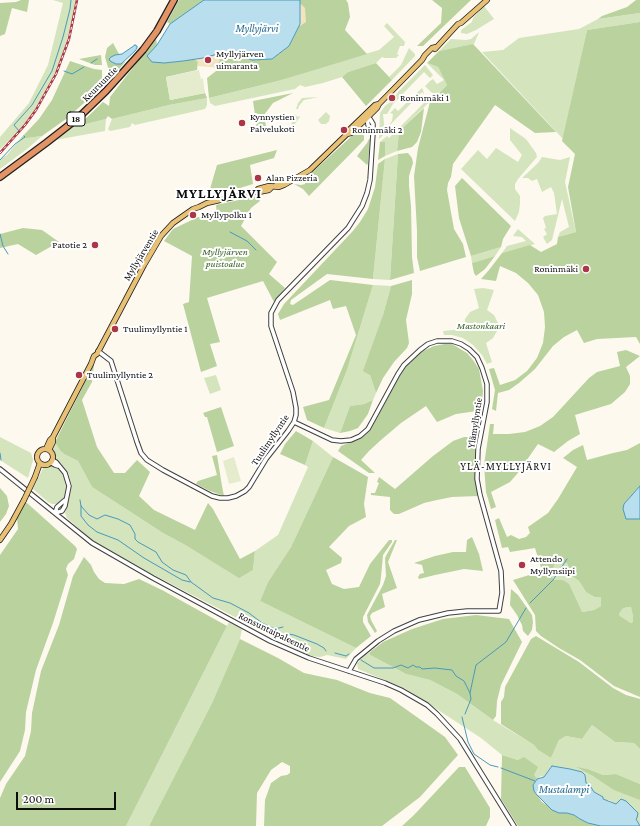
<!DOCTYPE html>
<html>
<head>
<meta charset="utf-8">
<style>
	body { margin:0 }
	#map { position:relative; width:640px; height:826px; overflow:hidden; background:#fdf9ef; font-family:"Crimson Pro",serif }
	canvas { display:block }
	.scale { position:absolute; left:16px; top:792px; width:100px; height:18px; box-sizing:border-box; border:2px solid #0d0d0d; border-top:0; padding-left:5px; font-size:12px; line-height:14px; white-space:nowrap; color:#0d0d0d; -webkit-text-stroke:3px #fff; paint-order:stroke }
</style>
</head>
<body>
<div id="map">
<canvas width="640" height="826"></canvas>
<div class="scale">200 m</div>
</div>
<script>
const ctx = document.querySelector('canvas').getContext('2d');
ctx.lineJoin = 'round';
function paint(path, color) {
  ctx.fillStyle = color;
  ctx.fill(path, 'evenodd');
}
function shape(rows) {
  const path = new Path2D();
  for (const r of rows) {
    if (r.length === 3) {
      path.moveTo(r[0] + r[2], r[1]);
      path.arc(r[0], r[1], r[2], 0, 2 * Math.PI);
      continue;
    }
    path.moveTo(r[0], r[1]);
    for (let i = 2; i < r.length; i += 2) path.lineTo(r[i], r[i + 1]);
  }
  return path;
}
function strokePath(path, color, width, dash) {
  ctx.strokeStyle = color;
  ctx.lineWidth = width;
  ctx.lineCap = dash ? 'butt' : 'round';
  ctx.setLineDash(dash || []);
  ctx.stroke(path);
}
function write(font, color, halo, rows, align = 'center') {
  ctx.font = font + ' "Crimson Pro",serif';
  ctx.lineWidth = 4;
  ctx.setLineDash([]);
  ctx.textBaseline = 'middle';
  ctx.strokeStyle = halo;
  ctx.fillStyle = color;
  for (const [text, x, y, turn = 0] of rows) {
    ctx.save();
    ctx.translate(x, y);
    ctx.rotate((+turn || 0) * Math.PI / 180);
    ctx.textAlign = isNaN(turn) ? turn : align;
    if (halo) ctx.strokeText(text, 0, 0);
    ctx.fillText(text, 0, 0);
    ctx.restore();
  }
}
paint(shape([
	[53,0,76,0,72,22,62,58,46,92,35,110,19,131,0,149,0,137,29,103,48,65,63,3],
	[484,6,494,19,476,30,467,34,461,33,461,30,472,22,473,18],
	[640,13,640,22,587,30,563,139,482,52,503,50,519,38,579,29,598,19],
	[387,23,405,42,404,46,400,46,397,54,399,55,396,58,384,58,382,57,376,63,348,72,342,77,323,83,305,87,300,85,295,89,215,106,210,103,209,98,278,81,327,65,379,50,394,37,384,26],
	[479,32,474,44,439,51,451,39,466,40,471,39],
	[409,48,415,54,415,56,392,80,389,77,401,65],
	[427,63,438,67,447,85,399,131,397,151,385,156,385,142,380,142,387,136,389,138,433,94,425,86,430,81,433,79,437,84,444,80],
	[425,65,433,75,430,78,424,72,393,104,387,114,383,114,385,133,379,139,380,113,385,106,393,100,398,92],
	[422,88,423,90,424,94,422,92,390,125,391,127,389,129,389,125,392,121,393,114,390,113,395,108,398,111],
	[319,97,304,100,299,106,298,109,296,109,298,103,302,98],
	[207,98,207,105,205,109,135,125,132,123,130,127,110,131,108,129,112,119,169,105],
	[326,112,330,116,329,121,326,124,321,124,318,120],
	[294,114,298,117,300,116,300,117,294,125,292,125,292,127,294,129,289,134],
	[106,119,105,131,55,140,73,125,78,126],
	[510,128,526,139,536,153,537,157,518,179,515,184,515,189,520,196,520,203,519,212,515,221,461,169,478,150,487,159,496,148,518,162,522,155,510,140],
	[42,136,27,149,0,169,0,159,7,155,20,139],
	[398,154,390,280,373,279,385,159],
	[542,157,560,160,570,157,565,182,576,232,558,237,560,232,569,227,562,199,552,240,547,244,543,237,547,234,544,229,546,228,543,218,545,216,557,214,554,193,551,187,542,192,537,179,532,181,528,178,522,178,538,163],
	[518,229,535,244,502,253,507,246,526,241,522,237,513,236],
	[501,247,495,256,472,263,471,256],
	[373,285,391,286,383,315,370,375,376,393,373,400,364,404,350,406,340,433,324,428,347,370],
	[483,288,494,290,487,310,494,315,498,323,497,331,493,338,486,343,492,362,487,364,482,355,473,345,463,338,452,335,444,335,443,331,464,329,465,319,470,312,479,308,474,289],
	[216,375,221,390,210,394,204,378],
	[0,437,31,453,33,460,28,478,0,460],
	[313,441,333,457,291,547,268,582,260,601,356,648,346,659,327,655,320,657,310,656,154,575,93,541,67,518,65,513,72,485,68,474,55,459,52,451,55,442,64,454,78,461,92,487,163,533,187,546,239,577,253,570,255,551,278,535,308,467,305,465],
	[51,466,60,469,66,481,66,491,64,497,57,504,52,504,48,502,33,489,42,470,44,467],
	[556,562,567,563,572,576,579,581,586,592,601,597,601,606,594,610,582,612,563,580,555,580,552,578,553,568],
	[627,607,631,607,634,615,633,622,631,623,620,616,619,614,621,609],
	[229,622,242,629,240,639,212,703,149,826,126,826],
	[370,652,370,655,406,674,430,680,457,694,493,720,534,745,538,750,551,758,559,740,566,736,582,739,592,725,615,742,634,743,640,749,640,784,616,774,603,775,588,769,578,768,640,800,640,826,636,818,618,802,616,804,609,800,606,801,594,792,592,788,586,783,582,772,570,769,552,766,544,777,541,776,537,779,518,760,502,755,481,738,406,689,358,669,357,663,364,656]
]), '#d4e4bc');
paint(shape([
	[21,0,29,0,27,12,12,8,5,34,0,36,0,3,16,2],
	[179,0,204,0,170,24,167,22],
	[300,0,346,0,348,3,350,17,345,30,367,54,278,81,209,98,207,78,220,68,219,62,221,52,229,51,252,60,272,59,289,46,300,24],
	[432,0,471,0,423,46,417,46,441,23,442,8],
	[636,0,640,0,640,13,598,19,602,16,627,7],
	[640,22,640,344,636,337,597,339,584,343,577,330,564,337,553,346,535,369,519,383,509,390,498,393,496,411,492,409,495,390,489,369,494,368,500,385,515,380,527,371,537,358,543,343,545,327,544,312,538,295,528,283,516,273,500,266,496,281,481,279,489,270,502,253,530,245,541,252,557,244,558,237,576,232,568,187,575,154,562,141,587,30],
	[156,38,157,45,147,56,164,63,183,61,194,59,198,61,197,70,166,77,170,100,205,93,207,98,169,105,112,119,108,116,106,119,78,126,103,102,109,106,110,97],
	[113,43,119,54,115,55,121,64,126,61,111,78,105,57,107,48],
	[473,44,556,132,535,133,495,105,453,164,451,177,448,183,447,190,454,229,463,244,466,257,420,271,417,257,417,231,414,176,418,148,430,102,447,85,438,67,427,63,439,51],
	[101,55,102,65,95,65,79,59],
	[70,61,94,69,102,70,102,87,66,119,42,136,20,139,39,119,52,100],
	[376,63,392,80,366,106,342,77,348,72],
	[293,93,273,103,264,115,266,126,257,129,253,101],
	[424,108,421,132,417,142,412,147,397,151,399,131],
	[362,132,364,136,364,140,309,196,303,189,294,184,301,185,305,184,305,179,354,134],
	[369,139,370,139,368,163,367,165,357,156,367,143],
	[380,142,385,142,385,156,378,160],
	[277,150,274,158,250,165,253,184,240,188,210,189,217,165],
	[408,153,412,158,413,163,409,176,409,186,411,206,412,257,414,273,390,280,398,154],
	[385,159,373,279,327,274,291,300,290,304,293,305,330,280,373,285,347,370,324,428,307,420,303,407,329,400,356,335,346,306,333,309,330,300,280,320,278,314,284,304,352,232,360,222,368,209,375,187,378,164],
	[462,178,511,226,503,239,501,247,471,256,459,218,455,186],
	[257,196,260,201,251,208,241,226,277,262,269,274,285,288,274,302,263,281,207,298,220,342,210,344,217,366,201,372,183,304,189,302,192,256,164,241,173,229,198,217,217,216,216,205],
	[23,228,42,230,59,242,36,255,18,244,0,248,0,234],
	[495,256,485,269,476,276,474,273,472,263],
	[412,280,412,294,406,320,409,343,407,348,394,362,383,378,376,393,370,375,363,371,383,315,391,286],
	[445,344,452,344,467,353,473,360,479,369,483,391,482,403,477,411,456,414,437,422,426,406,401,423,381,440,369,451,361,460,375,473,369,473,338,451,341,446,361,438,370,431,400,375,406,365,414,357,421,352,434,346],
	[626,350,640,356,626,367,630,376,630,384,625,392,611,404,575,415,580,434,568,441,554,452,538,444,517,474,510,482,491,492,496,507,491,509,486,492,484,465,490,424,494,424,493,434,509,434,525,432,540,426,553,417,589,378,597,372,620,366,617,352],
	[94,364,92,382,82,400,97,447,114,473,125,473,137,460,150,472,139,496,154,510,195,530,208,503,213,509,240,559,255,551,253,570,239,578,187,546,163,533,92,487,78,461,64,454,60,450,55,442],
	[373,400,368,414,358,428,350,431,340,433,350,406,364,404],
	[221,407,234,446,217,452,207,417,205,417,203,413],
	[296,431,313,441,305,465,280,454,285,444],
	[476,431,478,431,475,465,475,479,478,496,452,497,437,500,424,503,399,514,394,514,390,510,390,497,371,495,371,493,375,493,379,483,377,482,379,477,395,489,433,456,453,441,464,437,474,437],
	[640,443,640,486,624,504,626,519,640,519,640,697,614,686,580,660,559,648,541,636,536,631,535,615,513,580,542,571,535,548,510,552,508,547,502,548,495,520,499,518,507,537,511,535,519,539,526,537,530,533,528,527,548,513,558,499,577,467,563,458,573,450,583,445,587,460,613,453,627,450],
	[556,562,567,563,572,576,579,581,586,592,595,597,601,597,601,606,594,610,582,612,569,584,563,580,555,580,552,578,553,568],
	[627,607,631,607,633,615,633,622,631,623,620,616,619,614,622,609],
	[217,455,222,486,224,496,210,491,196,484,198,481,217,475,212,456],
	[333,457,368,477,364,504,366,517,349,526,329,547,342,558,341,563,326,570,332,584,344,589,359,587,370,564,389,540,392,540,392,542,383,555,381,577,380,584,363,617,363,622,371,636,356,648,260,601,268,582,291,547],
	[0,488,7,496,9,506,6,514,0,522],
	[25,503,27,503,75,546,77,549,74,559,68,564,66,569,68,575,53,623,36,670,26,712,25,730,20,751,0,782,0,555,18,529,17,518],
	[472,537,479,554,483,571,464,569,435,575,419,579,418,577,420,574,424,573,422,565,414,563,435,556,453,552,466,552,467,540],
	[395,540,397,540,388,562,397,588,382,594,385,607,372,613,370,616,371,620,377,631,375,633,368,622,367,615,383,585,386,576,385,558,387,554],
	[84,557,91,565,94,572,99,579,105,583,124,584,139,579,162,590,227,626,126,826,0,826,0,798,6,784,25,756,31,731,32,713,41,671,59,625,73,576],
	[511,589,518,595,532,615,533,622,532,630,528,636,523,631,522,625,517,615,510,605],
	[476,615,509,619,522,642,501,685,497,701,496,716,493,720,457,694,430,680,406,674,370,655,370,652,383,642,412,629,443,619],
	[536,636,579,662,613,688,626,695,640,699,640,749,634,743,615,742,592,725,582,739,566,736,559,740,551,758,538,750,534,745,501,724,501,702,504,697,505,687,531,639],
	[240,639,278,658,304,673,337,680,370,693,390,698,445,737,458,755,420,797,382,826,264,826,265,800,271,783,281,776,287,775,290,773,290,766,282,762,271,770,257,793,256,826,149,826,212,703],
	[502,755,518,760,524,757,538,767,534,775,537,779,535,781,534,791,542,802,559,813,567,813,574,815,580,819,588,823,601,826,518,826,501,799],
	[459,767,465,767,490,808,490,817,486,826,402,826,414,815],
	[576,767,588,769,603,775,616,774,640,784,640,800,614,790,593,776]
]), '#bad29e');
paint(shape([
	[300,4,302,5,305,8,306,22,300,26],
	[221,52,219,62,220,68,198,66,198,62,194,59,203,58]
]), '#f3e4c1');
paint(shape([
	[199,70,201,79,203,78,205,93,170,100,166,77],
	[234,457,241,481,229,484,223,461]
]), '#e4eccd');
const water = shape([
	[204,0,300,0,300,24,289,46,272,59,252,60,229,51,203,58,183,61,164,63,152,62,147,56,157,45,170,24,204,0],
	[135,45,137,46,137,48,135,51,121,64,116,64,110,61,109,59,111,57,115,55,122,54,135,45],
	[640,486,640,519,626,519,623,509,624,504,640,486],
	[552,766,570,769,582,772,585,775,586,783,589,784,594,792,603,797,603,799,616,804,621,799,626,801,638,813,637,818,636,819,640,826,601,826,588,823,580,819,574,815,567,813,559,813,552,810,537,795,534,791,533,785,537,779,544,777,552,766]
]);
paint(water, '#b9dfef');
strokePath(water, '#4999bd', 1);
strokePath(shape([
	[91,63,97,59],
	[64,71,72,74,84,67],
	[19,131,14,125,32,105,52,71,63,37,70,9,71,0],
	[0,160,15,144,25,137,24,136],
	[230,232,247,241,256,250],
	[0,234,3,246,8,254],
	[0,453,1,460],
	[80,500,81,506,89,515,97,519,105,515,118,519,130,525,135,534,135,539,138,542,156,552,162,562,173,570,186,575,191,582,213,598,230,603,249,613,262,623,275,629,283,627],
	[81,506,81,516,88,525,97,532,118,540,144,558,182,580,190,582],
	[530,603,553,580,567,559],
	[288,634,294,635,317,644,324,648,326,651],
	[335,653,346,656,349,654],
	[361,660,374,668,393,668,401,665,408,668,413,665,416,667,420,667,422,669,435,668,452,670,456,676,464,681,470,693,471,699,465,714],
	[470,693,476,665,506,642,526,608],
	[462,717,468,742,474,754,490,765,498,767],
	[501,768,535,781]
]), '#4999bd', 1);
const minor = shape([
	[367,117,368,125,373,130],
	[98,351,111,361,137,442,141,453,147,460,163,470,212,496,220,498,228,498,236,496,245,491,249,487,266,459,288,431,294,422,296,415,296,408,293,392,271,326,271,313,278,300,348,228,362,206,367,193,370,180,373,133,373,124,370,119,367,118],
	[294,422,332,440,341,441,351,440,360,436,368,429,373,420,398,374,404,365,420,350,428,344,437,341,452,341,461,344,469,349,477,357,482,368,487,384,487,402,478,449,477,479,480,495,501,571,502,593,499,611,467,611,448,613,419,620,394,631,378,641,356,659,349,671],
	[52,460,56,462,65,473,69,486,65,506,62,511,55,513],
	[51,463,55,465,58,466],
	[0,469,92,543,153,578,270,641,309,658,385,683,401,690,427,705,437,714,460,739,514,826],
	[55,513,57,507,65,500]
]);
const major = shape([
	[435,49,458,24,461,23,487,0],
	[347,134,349,130,375,105,379,104,422,60,425,55,432,48,436,47],
	[275,186,278,183,288,179,292,180],
	[255,192,258,189,269,186,279,187,284,185,310,170,347,134,351,133,367,118,377,108,379,104],
	[45,457,8],
	[46,449,50,440,53,437],
	[49,450,53,442,53,437,91,364,94,356,97,354,144,265,161,236,173,223,193,209,199,207,207,203,255,192,259,192,269,190,272,187],
	[35,477,40,463],
	[0,540,11,524,24,500]
]);
const highway = shape([
	[0,177,46,143,78,118,106,91,143,50,157,31,174,0]
]);
strokePath(minor, '#404040', 5.5);
strokePath(major, '#1e1e1e', 6);
strokePath(highway, '#1e1e1e', 8);
strokePath(minor, '#fff', 3.5);
strokePath(major, '#e8c174', 4.5);
strokePath(highway, '#e39467', 5.5);
const rail = shape([
	[0,153,25,125,36,110,56,74,69,39,77,0]
]);
strokePath(rail, '#ac3646', 2.5);
strokePath(rail, '#fff', 1, [3]);
const majorBridge = shape([
	[24,500,35,477]
]);
strokePath(majorBridge, '#1e1e1e', 6, []);
strokePath(majorBridge, '#e8c174', 4.5);
for (const [x, y, r, color] of [
	[208,60,4,"#ac3646"],
	[392,98,4,"#ac3646"],
	[242,123,4,"#ac3646"],
	[344,130,4,"#ac3646"],
	[258,178,4,"#ac3646"],
	[193,215,4,"#ac3646"],
	[95,245,4,"#ac3646"],
	[586,269,4,"#ac3646"],
	[115,329,4,"#ac3646"],
	[79,375,4,"#ac3646"],
	[522,565,4,"#ac3646"]
]) {
  const dot = new Path2D();
  dot.arc(x, y, r, 0, 2 * Math.PI);
  ctx.fillStyle = color;
  ctx.fill(dot);
  strokePath(dot, '#fff', 1.5);
}
for (const [x, y, w] of [
	[76,119,18]
]) {
  const box = new Path2D();
  box.roundRect(x - w / 2, y - 7, w, 14, 3);
  ctx.fillStyle = '#fff';
  ctx.fill(box);
  strokePath(box, '#0d0d0d', 1);
}
write('bold 9px', '#0d0d0d', null, [
	["18",76,119]
]);
write('10px', '#0d0d0d', '#fff', [
	["Myllyjärven",216,54],
	["uimaranta",216,66],
	["Roninmäki 1",400,98],
	["Kynnystien",250,117],
	["Palvelukoti",250,129],
	["Roninmäki 2",352,130],
	["Alan Pizzeria",266,178],
	["Myllypolku 1",201,215],
	["Patotie 2",87,245,"right"],
	["Roninmäki",578,269,"right"],
	["Tuulimyllyntie 1",123,329],
	["Tuulimyllyntie 2",87,375],
	["Attendo",530,559],
	["Myllynsiipi",530,571]
], 'left');
write('10px', '#0d0d0d', '#fff', [
	["Keuruuntie",100,84,-45],
	["Myllyjärventie",141,255,-59],
	["Ylämyllyntie",475,423,-81],
	["Tuulimyllyntie",270,440,-56],
	["Ronsuntaipaleentie",274,632,26]
]);
write('italic 10px', '#365d25', '#fff', [
	["Myllyjärven",225,252],
	["puistoalue",225,264],
	["Mastonkaari",481,326]
]);
write('italic 11px', '#256b90', '#fff', [
	["Myllyjärvi",257,29],
	["Mustalampi",564,790]
]);
ctx.letterSpacing = '1px';
write('11px', '#0d0d0d', '#fff', [
	["YLÄ-MYLLYJÄRVI",506,467]
]);
ctx.letterSpacing = '0px';
ctx.letterSpacing = '1px';
write('bold 14px', '#0d0d0d', '#fff', [
	["MYLLYJÄRVI",219,194]
]);
ctx.letterSpacing = '0px';
</script>
</body>
</html>
